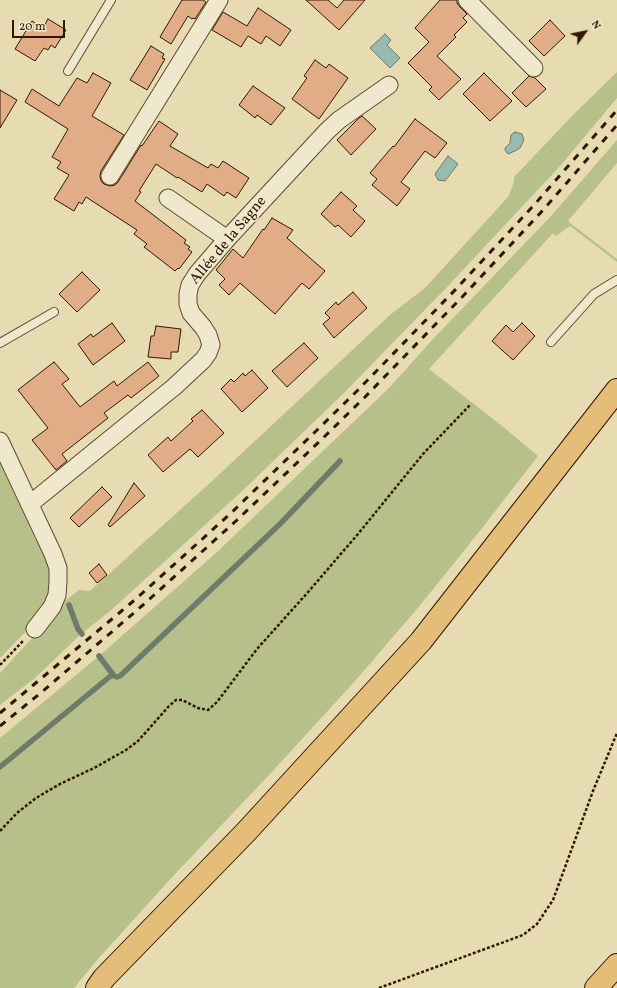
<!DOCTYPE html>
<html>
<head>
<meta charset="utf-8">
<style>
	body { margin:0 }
	#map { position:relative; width:617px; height:988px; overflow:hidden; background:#e7dbb1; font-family:Vollkorn,serif }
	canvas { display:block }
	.north { position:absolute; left:565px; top:12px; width:40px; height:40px; -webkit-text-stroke:3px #efe8cc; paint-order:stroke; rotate:57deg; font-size:11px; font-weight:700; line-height:16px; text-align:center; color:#311803 }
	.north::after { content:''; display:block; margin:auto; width:14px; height:18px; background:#311803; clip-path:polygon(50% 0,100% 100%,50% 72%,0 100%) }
	.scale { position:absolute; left:12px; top:20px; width:53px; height:18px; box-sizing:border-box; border:2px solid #311803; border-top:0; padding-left:5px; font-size:12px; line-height:14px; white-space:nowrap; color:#311803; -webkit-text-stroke:3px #efe8cc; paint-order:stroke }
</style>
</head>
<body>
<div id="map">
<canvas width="617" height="988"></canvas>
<div class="north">N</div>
<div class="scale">20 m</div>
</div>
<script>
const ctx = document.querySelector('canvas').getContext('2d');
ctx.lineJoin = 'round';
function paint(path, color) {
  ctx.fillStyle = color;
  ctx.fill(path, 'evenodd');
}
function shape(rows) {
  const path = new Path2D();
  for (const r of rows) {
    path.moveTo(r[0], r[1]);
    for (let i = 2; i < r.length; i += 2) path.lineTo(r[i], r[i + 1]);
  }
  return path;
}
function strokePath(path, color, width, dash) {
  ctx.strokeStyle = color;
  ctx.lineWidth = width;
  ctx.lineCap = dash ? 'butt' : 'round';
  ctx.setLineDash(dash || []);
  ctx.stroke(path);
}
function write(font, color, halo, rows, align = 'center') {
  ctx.font = font + ' Vollkorn,serif';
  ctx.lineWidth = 3.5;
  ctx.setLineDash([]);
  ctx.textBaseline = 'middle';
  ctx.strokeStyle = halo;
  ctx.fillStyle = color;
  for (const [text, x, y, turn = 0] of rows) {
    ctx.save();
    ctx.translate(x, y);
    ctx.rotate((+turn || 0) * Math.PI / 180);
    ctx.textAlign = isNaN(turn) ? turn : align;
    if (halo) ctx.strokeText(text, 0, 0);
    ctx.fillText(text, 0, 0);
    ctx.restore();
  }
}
paint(shape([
	[617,72,617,98,561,165,447,287,345,392,239,494,109,612,80,635,35,678,0,705,0,673,35,635,58,606,79,590,90,591,211,482,391,314,425,288,508,197,514,182,514,177,574,114],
	[617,140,617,163,568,221,570,223,617,259,617,262,570,226,556,236,553,233,429,369,502,426,538,456,479,532,417,609,355,681,270,774,174,875,98,959,74,988,0,988,0,738,99,656,216,553,389,388,434,338,551,216],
	[0,462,37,543,44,547,51,563,51,596,36,621,0,658]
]), '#b7c08a');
const water = shape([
	[385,34,391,40,387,45,400,58,390,68,370,48,385,34],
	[515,132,522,134,524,140,520,148,515,151,508,154,505,150,505,148,510,143,511,135,515,132],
	[448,156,458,164,445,181,438,180,435,174,448,156]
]);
paint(water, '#97bbae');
strokePath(water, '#6e7a6a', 1);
strokePath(shape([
	[69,605,78,629,82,634],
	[99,656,114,676,117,677,120,676,281,523,340,461],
	[0,767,113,674]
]), '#6e7a6a', 5.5);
const building = shape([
	[182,0,203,0,206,2,195,19,193,18,192,19,188,16,171,44,160,37,182,0],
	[306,0,328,0,337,8,344,0,365,0,339,30,306,0],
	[440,0,457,0,457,3,460,7,467,14,463,18,467,22,454,35,456,37,437,56,461,79,439,100,429,90,432,87,408,63,429,42,415,28,440,0],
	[258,8,291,30,280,46,266,36,261,44,248,36,241,47,212,30,223,12,247,26,258,8],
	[48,19,66,30,55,48,51,45,48,50,44,48,35,61,15,49,32,21,43,28,48,19],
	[550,20,565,36,544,56,529,41,550,20],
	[151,46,164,54,162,58,165,59,147,90,130,80,151,46],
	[315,60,326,68,329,64,348,78,319,119,292,99,307,78,304,76,315,60],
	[93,73,111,83,92,116,124,135,101,171,100,176,101,181,104,184,110,186,115,185,118,182,141,145,142,146,159,121,178,134,170,146,208,168,211,164,218,168,223,161,249,178,236,198,227,192,224,196,207,184,202,192,178,177,177,178,156,164,139,191,141,192,135,201,186,240,184,243,190,247,188,249,192,252,179,269,178,268,175,271,144,247,147,244,134,234,137,230,86,197,82,204,79,202,74,211,54,199,69,175,57,168,61,162,52,157,68,129,25,102,32,89,59,106,77,78,87,83,93,73],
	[484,73,512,101,490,121,463,94,484,73],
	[529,76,535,78,546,89,526,107,512,93,529,76],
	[253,86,285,108,271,125,257,115,255,118,239,105,253,86],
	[0,90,17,100,0,128,0,90],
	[362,116,376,129,351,155,337,140,358,119,362,116],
	[415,119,447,143,435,158,425,151,401,182,410,189,397,206,372,185,377,179,370,173,393,146,394,147,415,119],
	[341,192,357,206,353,210,365,221,351,237,338,225,335,227,321,214,341,192],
	[272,218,293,230,287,238,325,271,309,289,302,283,275,314,240,283,229,295,219,285,225,279,216,270,233,249,243,258,263,229,264,230,272,218],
	[82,272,100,290,77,312,59,294,82,272],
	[353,292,367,308,334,338,323,324,330,318,325,313,336,302,338,305,353,292],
	[112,323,125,341,93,365,78,344,91,334,93,337,112,323],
	[522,323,535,336,513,360,492,341,506,325,513,332,522,323],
	[156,326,181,329,178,352,171,352,171,359,148,357,151,336,154,336,156,326],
	[304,343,318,358,287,387,272,371,304,343],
	[54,362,69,379,62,384,80,407,114,381,117,386,148,362,159,376,131,398,128,395,104,413,108,418,62,454,67,461,56,470,32,440,48,428,18,390,54,362],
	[252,370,268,388,242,412,221,389,231,379,234,382,243,373,245,376,252,370],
	[202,410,224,433,198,457,190,449,163,472,148,455,168,437,171,441,193,421,191,419,202,410],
	[134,483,145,496,110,527,108,525,134,483],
	[102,487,112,497,79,527,70,518,102,487],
	[99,564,107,575,97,583,89,573,99,564]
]);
paint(building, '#e0ad87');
strokePath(building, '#311803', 1);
const lane = shape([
	[68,71,111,0],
	[551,342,594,294,617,280],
	[0,343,54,312]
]);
const street = shape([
	[467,0,534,68],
	[110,176,219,0],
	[168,198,227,239],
	[0,441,53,554,58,568,58,582,57,595,52,607,35,629],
	[30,504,174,387,203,360,208,353,211,345,208,335,203,327,191,313,188,304,188,294,190,285,197,274,227,239,327,131,339,120,389,85]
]);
const primary = shape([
	[97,988,104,978,246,832,421,641,617,390]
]);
const highway = shape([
	[596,988,617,965]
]);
strokePath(lane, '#5e492e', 10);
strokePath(street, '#5e492e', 19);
strokePath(primary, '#311803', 24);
strokePath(highway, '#311803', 24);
strokePath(shape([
	[0,665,23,641],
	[0,831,17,813,36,798,60,784,96,767,126,750,138,741,169,706,176,700,182,700,198,708,208,710,217,702,257,649,309,591,358,534,423,454,471,404],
	[379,988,523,935,537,924,553,900,593,791,617,733]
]), '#311803', 2.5, [3, 2]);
strokePath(lane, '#efe8cc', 8);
strokePath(street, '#efe8cc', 17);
strokePath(primary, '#e4be78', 22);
strokePath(highway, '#e4be78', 22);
strokePath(shape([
	[0,713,137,598,231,513,315,432,358,390,456,289,535,204,617,110],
	[0,726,43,691,143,605,237,520,322,439,365,397,464,295,544,209,617,125]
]), '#311803', 3, [7, 7]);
write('15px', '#311803', '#efe8cc', [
	["Allée de la Sagne",229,241,-50]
]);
</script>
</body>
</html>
